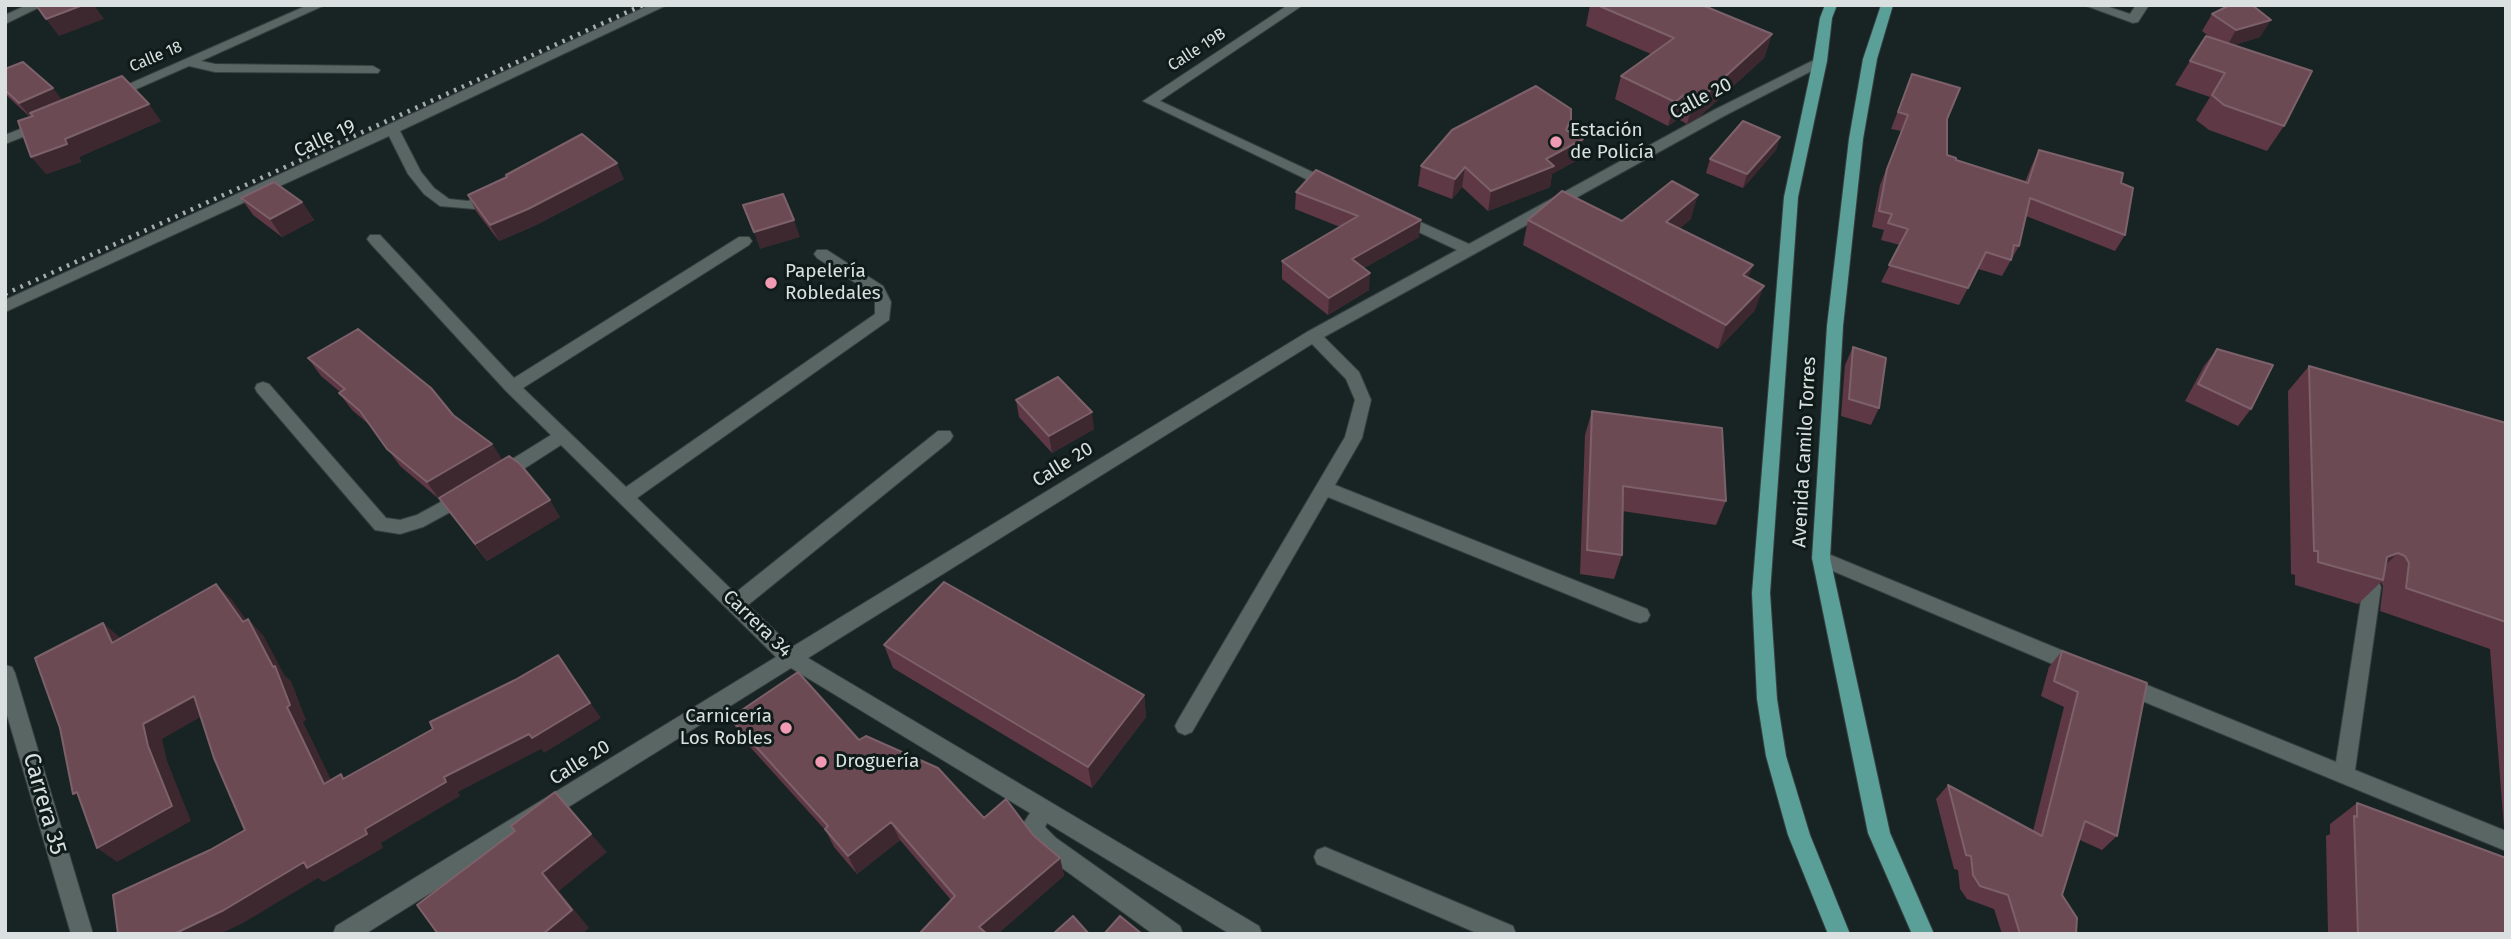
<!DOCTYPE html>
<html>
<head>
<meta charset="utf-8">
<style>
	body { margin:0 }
	#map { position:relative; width:2511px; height:939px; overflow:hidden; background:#182423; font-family:"Fira Sans",sans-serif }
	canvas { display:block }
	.frame { position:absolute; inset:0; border:7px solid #d9e0df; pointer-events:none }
</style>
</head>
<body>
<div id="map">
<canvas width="2511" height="939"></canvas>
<div class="frame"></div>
</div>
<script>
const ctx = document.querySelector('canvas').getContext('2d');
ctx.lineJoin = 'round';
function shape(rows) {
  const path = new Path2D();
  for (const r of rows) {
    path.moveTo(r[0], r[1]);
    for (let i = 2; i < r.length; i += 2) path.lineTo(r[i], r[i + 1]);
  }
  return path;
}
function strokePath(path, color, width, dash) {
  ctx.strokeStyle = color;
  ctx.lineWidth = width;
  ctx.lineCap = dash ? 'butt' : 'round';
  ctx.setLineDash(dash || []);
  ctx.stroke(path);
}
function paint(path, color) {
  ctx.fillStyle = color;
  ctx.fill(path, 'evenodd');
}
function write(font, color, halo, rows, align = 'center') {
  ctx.font = font + ' "Fira Sans",sans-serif';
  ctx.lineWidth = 6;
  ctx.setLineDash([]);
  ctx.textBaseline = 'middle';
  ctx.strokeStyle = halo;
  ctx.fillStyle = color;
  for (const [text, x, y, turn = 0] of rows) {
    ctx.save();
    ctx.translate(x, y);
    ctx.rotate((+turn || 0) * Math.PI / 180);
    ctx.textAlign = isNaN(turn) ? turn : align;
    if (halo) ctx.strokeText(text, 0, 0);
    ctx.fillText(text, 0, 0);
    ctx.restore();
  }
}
const minor = shape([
	[27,5,44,5,5,24,5,15,27,5],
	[308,5,325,5,201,61,215,64,373,66,380,70,378,73,215,72,189,66,116,98,111,99,104,95,308,5],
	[650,5,667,5,400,131,421,172,434,188,449,199,468,201,488,192,498,192,500,195,498,198,475,209,440,206,424,194,408,174,389,136,5,312,5,300,650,5],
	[1288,5,1303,5,1160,101,1336,183,1338,186,1331,191,1143,101,1288,5],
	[2084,5,2103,5,2130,14,2136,5,2149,5,2138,22,2133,23,2084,5],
	[1820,57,1825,58,1825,64,1724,116,1324,337,1359,372,1371,400,1362,438,1335,485,1647,609,1650,615,1647,621,1640,623,1633,621,1328,497,1192,732,1185,735,1178,732,1175,726,1178,720,1345,437,1355,400,1346,379,1312,344,808,658,1259,926,1262,934,1230,934,1047,823,1045,827,1056,838,1180,926,1183,934,1153,934,1040,852,1024,832,1023,824,1030,813,791,668,365,934,333,934,336,926,776,657,561,445,505,481,493,481,490,476,493,471,551,435,506,391,370,243,367,239,370,235,380,235,514,378,739,237,749,237,752,241,749,245,523,388,626,487,875,314,875,302,871,293,817,258,814,254,817,250,827,250,883,286,891,302,889,320,637,498,735,593,938,431,950,431,953,436,950,441,748,605,792,647,1307,332,1457,250,1395,221,1393,218,1395,215,1405,215,1469,244,1714,110,1820,57],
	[43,120,50,124,48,127,5,144,5,135,43,120],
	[263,382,269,384,386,518,400,520,417,515,466,488,472,490,475,495,472,500,423,527,400,534,375,530,257,392,255,388,257,384,263,382],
	[1821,551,2083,659,2086,665,2083,671,2076,673,2069,671,1814,563,1812,558,1814,553,1821,551],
	[2372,579,2379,582,2381,587,2355,770,2506,831,2506,851,2118,691,2115,685,2118,679,2125,676,2336,762,2363,587,2365,582,2372,579],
	[5,665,12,667,15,673,93,934,71,934,5,708,5,665],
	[1325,847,1513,926,1516,934,1479,934,1317,864,1314,857,1317,850,1325,847]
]);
const major = shape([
	[1825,5,1837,5,1832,18,1827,61,1798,197,1770,593,1777,699,1786,756,1810,835,1850,934,1828,934,1788,835,1766,756,1757,699,1752,593,1784,197,1813,61,1820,18,1825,5],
	[1881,5,1893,5,1877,59,1863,139,1843,326,1830,558,1890,833,1934,934,1912,934,1868,833,1812,558,1827,326,1849,139,1863,59,1881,5]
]);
strokePath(minor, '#37403f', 2);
strokePath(major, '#37403f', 2);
paint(minor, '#596664');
paint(major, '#5a9f98');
strokePath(shape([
	[5,294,643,5]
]), '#a6aead', 4.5, [2.5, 6]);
paint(shape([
	[1590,5,1702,5,1772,34,1764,58,1699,117,1687,124,1678,119,1668,126,1615,99,1621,76,1651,54,1586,26],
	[2212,14,2260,37,2234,45,2284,126,2267,151,2209,130,2196,120,2210,97,2175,85,2190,61,2211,38,2202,31],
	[5,69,62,100,161,121,79,157,81,162,46,174,30,117,5,94],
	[1912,74,1947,119,1947,155,1956,160,2025,182,2031,167,2039,150,2121,183,2125,235,2115,251,2026,216,2019,246,2002,276,1978,269,1959,305,1881,282,1900,245,1881,240,1884,230,1872,227,1880,185,1901,131,1891,129],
	[1569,131,1583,139,1579,159,1552,174,1550,187,1488,211,1462,187,1452,199,1418,186,1421,166],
	[1780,137,1776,150,1743,188,1706,173,1710,159],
	[506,175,624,179,536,225,499,241,476,211,468,195,507,177],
	[1296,192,1419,237,1364,268,1369,290,1328,315,1282,279,1282,261,1340,227,1295,209],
	[241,198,302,202,314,220,282,237,253,215],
	[1691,219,1680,228,1748,278,1755,310,1718,349,1523,245,1528,220,1622,221],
	[1853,347,1879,408,1871,425,1841,416,1845,365],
	[2217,349,2251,409,2238,426,2185,401,2204,366],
	[308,358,453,415,492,444,502,460,560,517,487,561,439,499,400,466,372,427,352,410,339,393,340,392,321,376],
	[2309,366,2506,423,2506,829,2504,828,2490,649,2380,611,2383,586,2381,582,2358,604,2295,585,2295,575,2291,574,2288,391],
	[1016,400,1094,429,1052,453,1019,417],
	[1592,411,1726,501,1716,525,1622,511,1622,555,1614,579,1580,574,1585,435],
	[884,645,1144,695,1146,717,1092,788,893,668],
	[2062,651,2147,683,2117,836,2102,850,2080,840,2062,895,2076,934,2002,934,1994,909,1967,899,1960,889,1958,870,1954,869,1936,799,1948,785,2033,831,2064,707,2041,696,2049,667],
	[730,718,859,740,984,818,1033,835,1060,858,1064,876,951,900,900,840,857,874,834,847,826,831,742,738],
	[2357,803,2506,934,2328,934,2326,836,2330,834,2330,824]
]), '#5e3844');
paint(shape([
	[83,5,94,5,104,19,59,36,46,19],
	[2271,20,2260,37,2226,48,2236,30],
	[1772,34,1764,58,1699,117,1687,124,1694,100],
	[53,88,67,106,33,120,19,103],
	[1684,95,1678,119,1668,126,1675,102],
	[149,104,161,121,79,157,81,162,46,174,31,157,65,139],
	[1780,137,1776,150,1743,188,1747,174],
	[1583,139,1579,159,1552,174,1550,187,1488,211,1491,191],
	[617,163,624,179,536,225,499,241,490,225],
	[1465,167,1462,187,1452,199,1455,179],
	[1698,195,1691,219,1659,246,1666,222],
	[302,202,314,220,282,237,270,219],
	[794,220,800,237,760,249,754,232],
	[1421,220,1419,237,1350,276,1352,259],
	[1753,265,1744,289,1743,275],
	[1370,273,1369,290,1328,315,1329,298],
	[1764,286,1755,310,1718,349,1726,325],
	[1092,412,1094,429,1052,453,1049,436],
	[492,444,503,461,439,499,427,482],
	[550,500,560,517,487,561,475,544],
	[2398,553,2373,577,2387,557],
	[216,584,232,600,253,629,248,619,263,635,285,676,291,681,306,720,303,722,340,798,324,784,287,707,273,667,243,622],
	[103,623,122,639,112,643],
	[558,655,601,718,544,753,541,749,458,792,460,796,381,843,383,848,324,882,318,878,243,923,220,934,174,934,365,829,444,777],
	[1144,695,1146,717,1092,788,1088,767],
	[194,696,211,711,162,739,167,761,191,821,117,862,97,848,143,724],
	[891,822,900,840,857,874,848,856],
	[591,834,607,852,559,891,589,928,582,934,543,934,542,873],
	[1060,858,1064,876,998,934,982,934,979,927]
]), '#3d2830');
const building = shape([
	[36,5,83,5,46,19,36,5],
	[1597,5,1702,5,1772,34,1706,94,1694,100,1684,95,1675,102,1621,76,1674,38,1597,5],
	[2230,5,2252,5,2271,20,2236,30,2212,14,2230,5],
	[2206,36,2312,71,2284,126,2224,105,2212,95,2225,73,2190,61,2206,36],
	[23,62,53,88,19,103,5,90,5,69,23,62],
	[1912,74,1960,88,1947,119,1947,155,1956,158,1956,160,2028,183,2039,150,2123,173,2121,183,2133,188,2125,235,2030,198,2019,246,2014,245,2011,260,1986,252,1968,288,1889,265,1908,229,1888,223,1892,214,1879,211,1887,169,1908,115,1898,112,1912,74],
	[122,76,149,104,65,139,67,144,31,157,18,121,33,116,30,113,122,76],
	[1536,86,1571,109,1571,119,1566,130,1583,139,1546,159,1554,166,1491,191,1465,167,1455,179,1421,166,1452,130,1536,86],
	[1743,121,1780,137,1747,174,1710,159,1743,121],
	[582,134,617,163,528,209,490,225,468,195,507,177,506,175,582,134],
	[1316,170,1421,220,1352,259,1370,273,1329,298,1282,261,1358,216,1296,192,1316,170],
	[1672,181,1698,195,1666,222,1753,265,1743,275,1764,286,1726,325,1528,220,1562,191,1622,221,1672,181],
	[274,182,302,202,270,219,241,198,274,182],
	[783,194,794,220,754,232,743,205,783,194],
	[358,329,431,388,453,415,492,444,427,482,387,449,360,411,339,393,345,389,308,358,358,329],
	[1853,347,1886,358,1879,408,1849,399,1853,347],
	[2217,349,2273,365,2251,409,2198,384,2217,349],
	[2309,366,2506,423,2506,622,2406,588,2409,563,2405,556,2398,553,2387,557,2383,580,2318,562,2318,551,2314,551,2309,366],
	[1058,377,1092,412,1049,436,1016,400,1058,377],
	[1592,411,1722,428,1726,501,1623,486,1622,555,1587,550,1592,411],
	[509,456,520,464,550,500,475,544,439,498,509,456],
	[944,582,1144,695,1088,767,884,645,944,582],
	[216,584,243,622,248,619,273,667,275,666,290,705,287,707,324,784,341,774,343,779,433,729,430,722,515,680,558,655,590,703,532,738,529,734,444,777,446,782,365,829,367,834,307,868,304,862,224,910,174,934,118,934,113,895,210,850,245,830,214,758,194,696,143,724,148,746,172,806,97,848,77,792,73,794,60,728,35,658,103,623,112,643,216,584],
	[2062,651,2147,683,2117,836,2085,821,2062,895,2077,918,2076,934,2020,934,2008,895,1980,886,1973,875,1971,856,1966,855,1948,785,2042,836,2078,692,2054,681,2062,651],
	[798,672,859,740,866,736,938,768,984,818,1006,799,1033,835,1060,858,979,927,987,934,919,934,955,896,891,822,848,856,825,829,828,826,730,718,798,672],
	[555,792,591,834,542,873,572,910,543,934,438,934,417,905,515,831,511,826,555,792],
	[2357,803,2506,858,2506,934,2358,934,2354,816,2357,817,2357,803],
	[1073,916,1089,934,1053,934,1073,916],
	[1120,916,1142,934,1104,934,1120,916]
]);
paint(building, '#6b4a54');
strokePath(building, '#7d616a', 2);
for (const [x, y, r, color] of [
	[1556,142,7,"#f19ab3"],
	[771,283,7,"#f19ab3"],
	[786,728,7,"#f19ab3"],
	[821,762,7,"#f19ab3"]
]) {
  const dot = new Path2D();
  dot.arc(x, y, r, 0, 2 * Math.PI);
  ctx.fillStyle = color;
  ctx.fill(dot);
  strokePath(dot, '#0f1b19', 2.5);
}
write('16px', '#d9e0df', '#0f1b19', [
	["Calle 19B",1197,50,-33],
	["Calle 18",156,57,-23]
]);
write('19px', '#d9e0df', '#0f1b19', [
	["Calle 20",1701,99,-28],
	["Calle 19",325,139,-25],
	["Avenida Camilo Torres",1805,452,-87],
	["Calle 20",1063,465,-32],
	["Carrera 34",757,624,44],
	["Calle 20",580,763,-32]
]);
write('19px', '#d9e0df', '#0f1b19', [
	["Estación",1570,131],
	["de Policía",1570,153],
	["Papelería",785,272],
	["Robledales",785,294],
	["Carnicería",772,717,"right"],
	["Los Robles",772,739,"right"],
	["Droguería",835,762]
], 'left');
write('23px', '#d9e0df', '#0f1b19', [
	["Carrera 35",44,804,74]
]);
</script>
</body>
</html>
